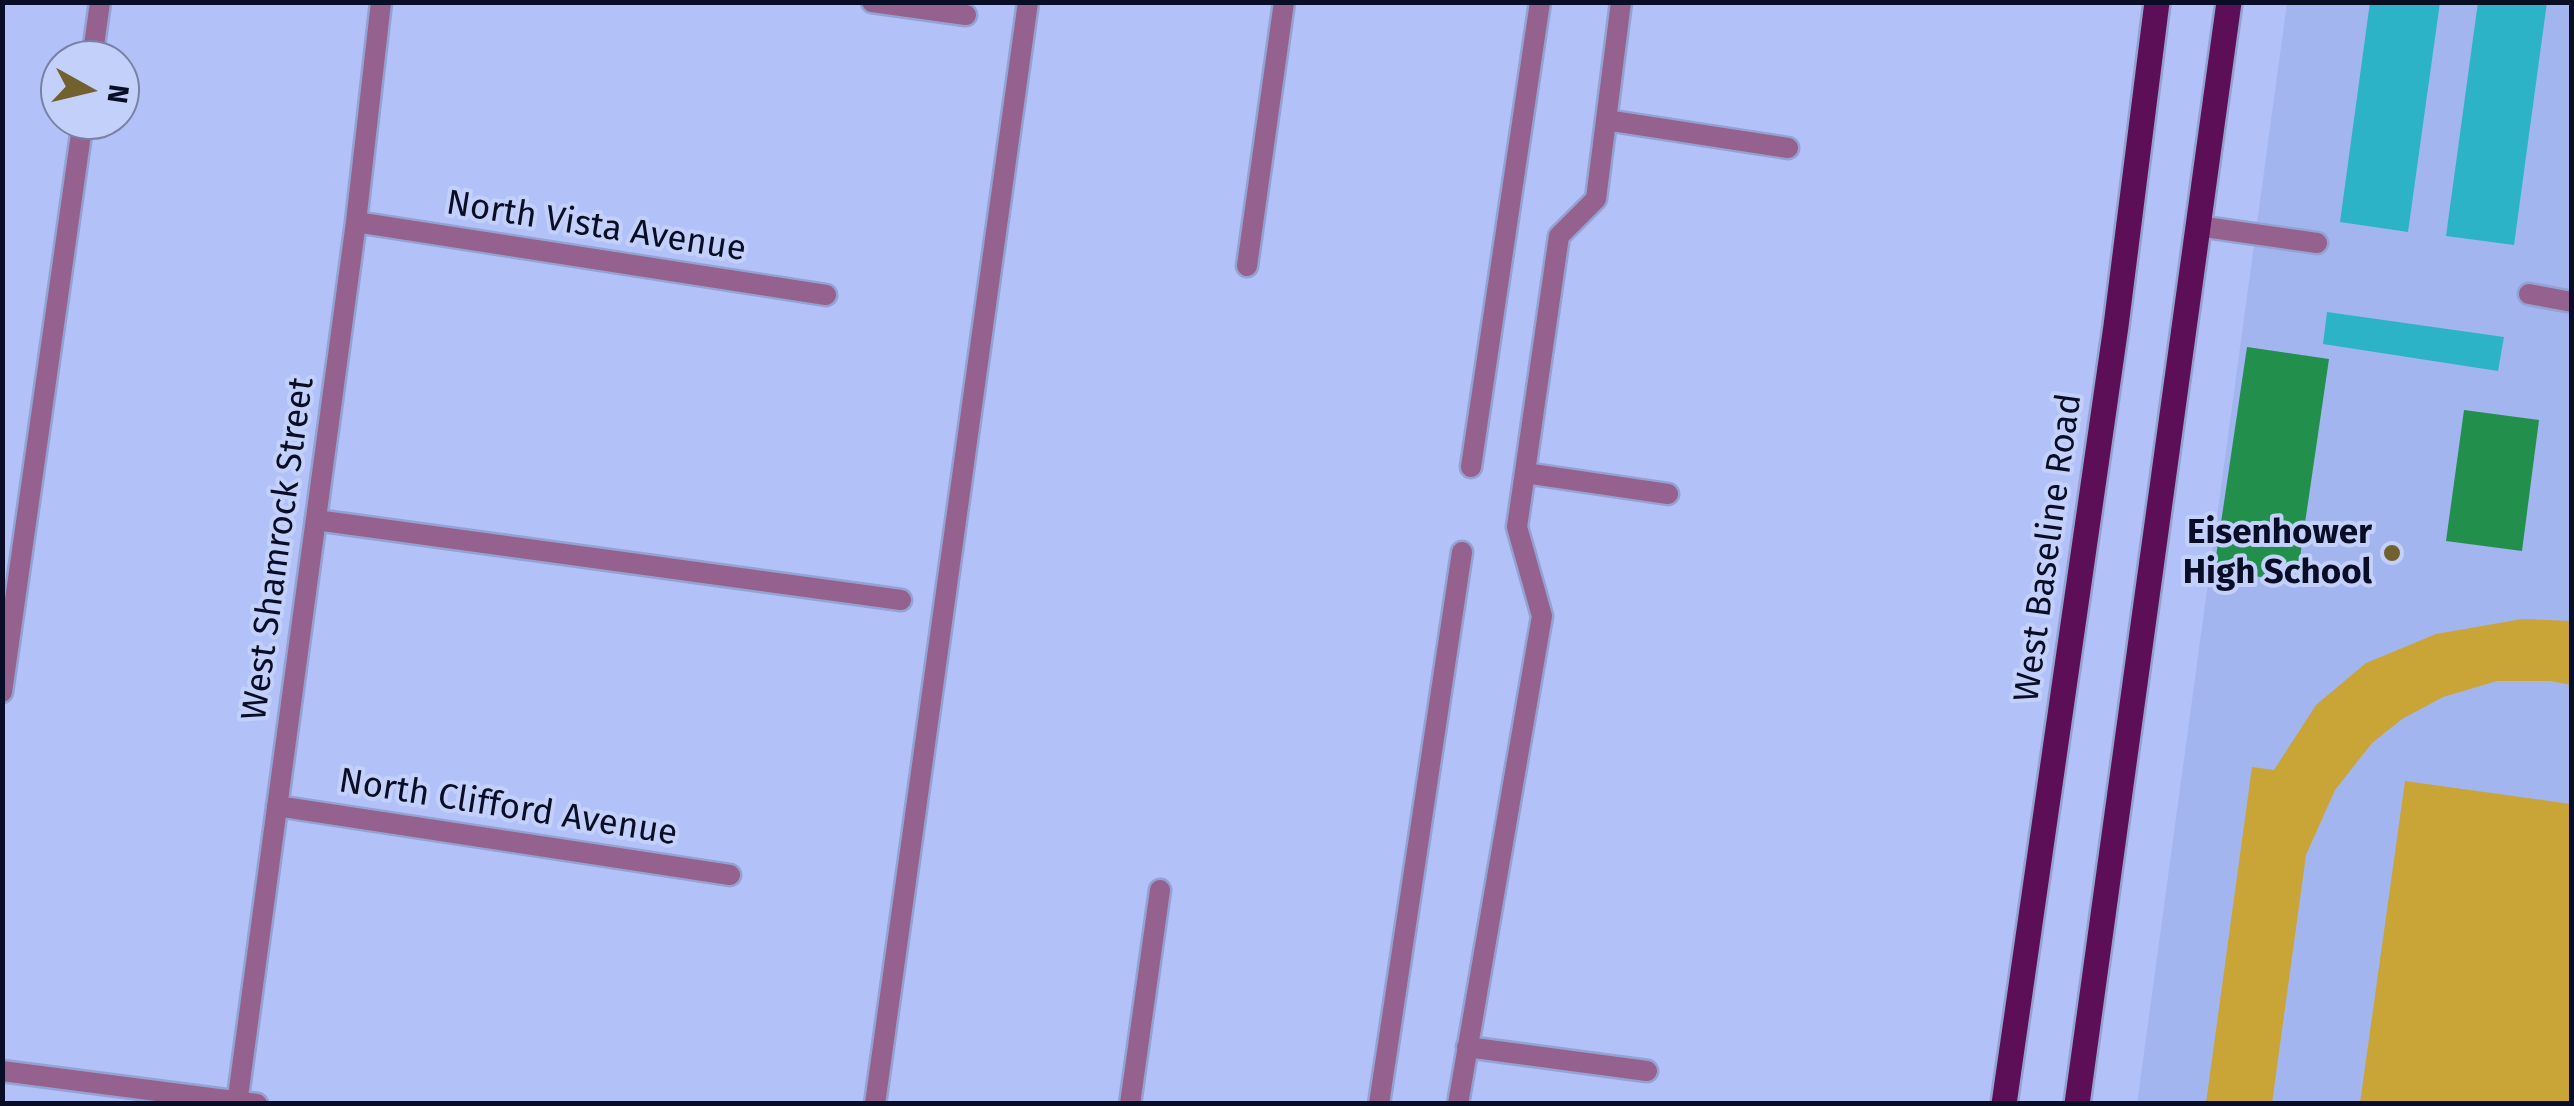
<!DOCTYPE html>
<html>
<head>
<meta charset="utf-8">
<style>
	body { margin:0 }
	#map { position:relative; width:2574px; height:1106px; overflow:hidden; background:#b2c2f8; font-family:"Fira Sans",sans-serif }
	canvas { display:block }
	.frame { position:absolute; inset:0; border:5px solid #090e26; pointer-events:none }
	.north { position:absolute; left:40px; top:40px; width:100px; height:100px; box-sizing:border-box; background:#c3d0f9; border:2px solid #7982a5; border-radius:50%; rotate:98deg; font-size:28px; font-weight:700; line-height:40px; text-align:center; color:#090e26 }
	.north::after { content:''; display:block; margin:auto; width:35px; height:45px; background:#72612f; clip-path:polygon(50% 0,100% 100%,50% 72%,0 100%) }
</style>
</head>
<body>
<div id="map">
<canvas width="2574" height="1106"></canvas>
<div class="frame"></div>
<div class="north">N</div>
</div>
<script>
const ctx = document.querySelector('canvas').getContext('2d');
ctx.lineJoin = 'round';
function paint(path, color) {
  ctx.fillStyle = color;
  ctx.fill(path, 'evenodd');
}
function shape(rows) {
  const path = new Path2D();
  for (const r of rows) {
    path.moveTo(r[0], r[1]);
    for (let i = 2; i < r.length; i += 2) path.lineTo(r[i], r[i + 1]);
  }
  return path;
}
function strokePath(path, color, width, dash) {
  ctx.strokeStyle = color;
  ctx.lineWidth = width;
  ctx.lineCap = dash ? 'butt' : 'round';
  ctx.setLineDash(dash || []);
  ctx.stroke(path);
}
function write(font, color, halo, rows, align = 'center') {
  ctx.font = font + ' "Fira Sans",sans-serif';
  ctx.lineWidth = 8;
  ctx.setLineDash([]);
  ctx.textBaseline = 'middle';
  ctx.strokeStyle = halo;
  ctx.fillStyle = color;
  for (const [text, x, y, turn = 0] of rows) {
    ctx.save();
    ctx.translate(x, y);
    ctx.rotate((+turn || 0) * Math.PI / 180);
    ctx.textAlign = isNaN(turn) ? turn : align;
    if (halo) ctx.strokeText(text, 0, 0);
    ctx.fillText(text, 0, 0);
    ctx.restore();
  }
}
paint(shape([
	[2287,3,2571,3,2571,1103,2137,1104]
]), '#a3b5ee');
paint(shape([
	[2522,619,2571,621,2571,685,2550,681,2497,681,2443,697,2402,719,2372,743,2335,790,2306,855,2272,1103,2206,1103,2252,767,2274,770,2316,705,2366,663,2436,634],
	[2405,781,2571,804,2571,1103,2360,1103]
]), '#c8a536');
paint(shape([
	[2247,347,2329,359,2298,571,2281,580,2214,570],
	[2464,410,2539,420,2522,551,2446,541]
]), '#22904c');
paint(shape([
	[2370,2,2440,2,2408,232,2340,222],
	[2478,2,2547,2,2514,245,2446,236],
	[2327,312,2504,337,2498,371,2323,344]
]), '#2db3c8');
const service = shape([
	[872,2,966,15],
	[92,60,100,2],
	[2198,226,2317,243],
	[2529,294,2572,302],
	[1471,467,1540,2],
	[316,520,901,600],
	[2,692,83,120],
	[2,1071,257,1104],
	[875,1104,1028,2],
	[1379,1104,1462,552]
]);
const minor = shape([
	[1606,120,1788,148],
	[356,222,826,295],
	[1247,266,1284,2],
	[1525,473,1668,494],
	[277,806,730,875],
	[1467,1047,1647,1071],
	[237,1104,356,222,381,2],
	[1130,1104,1160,890],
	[1458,1104,1542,616,1517,527,1559,236,1596,199,1621,2]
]);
const primary = shape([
	[2004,1104,2116,326,2157,2],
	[2077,1104,2229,2]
]);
strokePath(service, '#94a2d2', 25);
strokePath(minor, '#94a2d2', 25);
strokePath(primary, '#94a2d2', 30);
strokePath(service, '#95628f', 20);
strokePath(minor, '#95628f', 20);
strokePath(primary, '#5c0f57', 25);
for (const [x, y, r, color] of [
	[2392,553,10,"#72612f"]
]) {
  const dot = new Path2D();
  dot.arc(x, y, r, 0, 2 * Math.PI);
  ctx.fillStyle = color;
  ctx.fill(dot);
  strokePath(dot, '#c3d0f9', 4);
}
write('35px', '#090e26', '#c3d0f9', [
	["North Vista Avenue",596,227,9],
	["West Baseline Road",2049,548,-82],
	["West Shamrock Street",279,549,-82],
	["North Clifford Avenue",508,808,9]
]);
write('bold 35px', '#090e26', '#c3d0f9', [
	["Eisenhower",2372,533],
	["High School",2372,573]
], 'right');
</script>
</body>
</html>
